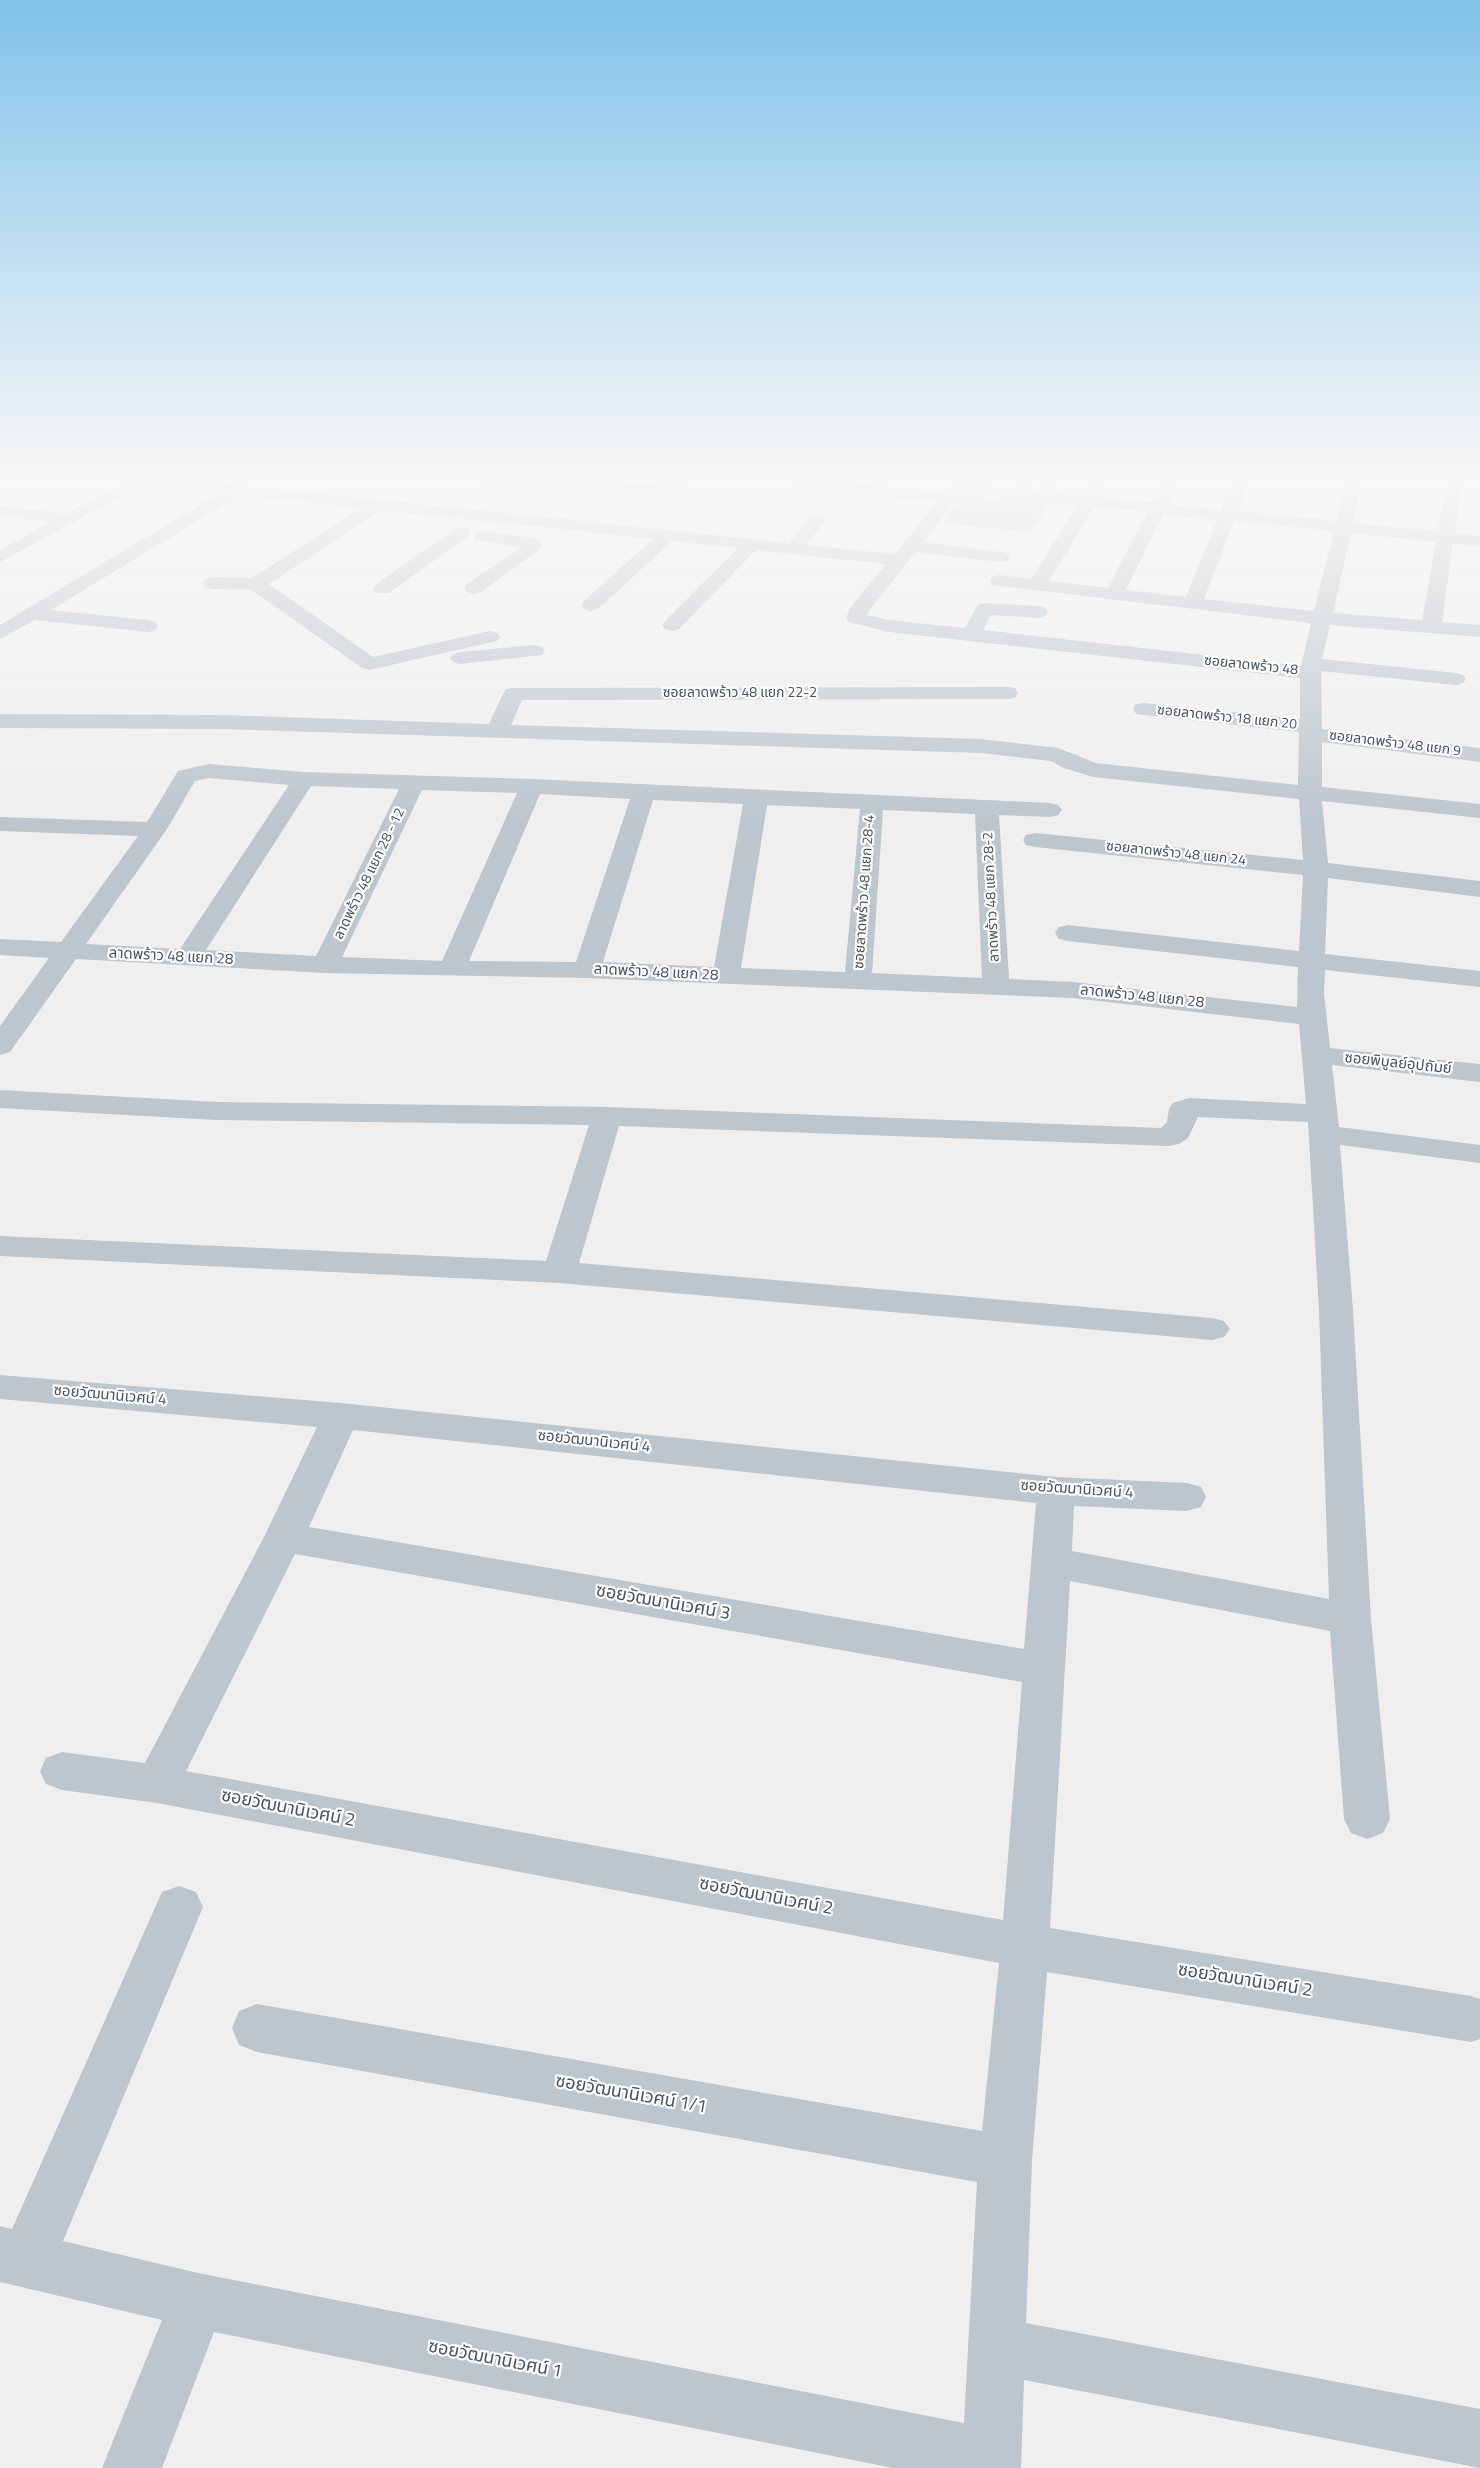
<!DOCTYPE html>
<html>
<head>
<meta charset="utf-8">
<style>
	body { margin:0 }
	canvas { display:block; background:#f1eeee }
</style>
</head>
<body>
<canvas width="1480" height="2468"></canvas>
<script>
const ctx = document.querySelector('canvas').getContext('2d');
ctx.lineJoin = 'round';
function paint(path, color) {
  ctx.fillStyle = color;
  ctx.fill(path, 'evenodd');
}
function shape(rows) {
  const path = new Path2D();
  for (const r of rows) {
    path.moveTo(r[0], r[1]);
    for (let i = 2; i < r.length; i += 2) path.lineTo(r[i], r[i + 1]);
  }
  return path;
}
function strokePath(path, color, width, dash) {
  ctx.strokeStyle = color;
  ctx.lineWidth = width;
  ctx.lineCap = dash ? 'butt' : 'round';
  ctx.setLineDash(dash || []);
  ctx.stroke(path);
}
function write(font, color, halo, rows, align = 'center') {
  ctx.font = font + ' "Titillium Web","Noto Sans Thai",sans-serif';
  ctx.lineWidth = 4.5;
  ctx.setLineDash([]);
  ctx.textBaseline = 'middle';
  ctx.strokeStyle = halo;
  ctx.fillStyle = color;
  for (const [text, x, y, turn = 0] of rows) {
    ctx.save();
    ctx.translate(x, y);
    ctx.rotate((+turn || 0) * Math.PI / 180);
    ctx.textAlign = isNaN(turn) ? turn : align;
    if (halo) ctx.strokeText(text, 0, 0);
    ctx.fillText(text, 0, 0);
    ctx.restore();
  }
}
const building = shape([
	[963,495,1048,504,1031,532,943,523,963,495]
]);
paint(building, '#c8cbd1');
strokePath(building, '#d2d5da', 1.5);
paint(shape([
	[1025,479,1035,479,1024,496,1016,496,1015,494,1025,479],
	[1045,479,1055,479,1056,482,1050,496,1045,499,1040,496,1046,482,1045,479]
]), '#bcc6ce');
paint(shape([
	[129,479,185,479,789,543,811,516,817,515,823,516,826,520,806,545,895,554,937,502,797,486,791,485,789,481,790,479,822,479,945,492,956,479,973,479,970,484,1084,496,1093,481,1099,480,1107,485,1100,497,1152,503,1164,479,1180,479,1168,504,1221,510,1234,479,1250,479,1238,511,1336,521,1347,479,1363,479,1353,523,1438,531,1447,479,1463,479,1455,533,1480,536,1480,546,1453,544,1442,622,1480,625,1480,637,1330,625,1322,659,1456,673,1463,675,1466,679,1463,683,1456,685,1321,671,1322,729,1480,748,1480,762,1322,742,1322,787,1480,804,1480,818,1322,801,1328,863,1480,881,1480,897,1328,878,1325,954,1480,971,1480,987,1325,970,1324,993,1330,1048,1480,1064,1480,1082,1332,1065,1339,1127,1480,1145,1480,1163,1340,1145,1353,1310,1371,1619,1390,1819,1383,1833,1367,1839,1351,1833,1344,1819,1330,1631,1070,1581,1050,1928,1471,1996,1480,1999,1480,2039,1471,2042,1047,1972,1032,2161,1026,2323,1480,2409,1480,2468,1024,2380,1021,2468,893,2468,214,2332,162,2468,102,2468,162,2320,0,2282,0,2226,12,2229,162,1892,179,1886,196,1892,203,1907,63,2241,198,2273,964,2423,977,2182,257,2052,239,2045,232,2028,239,2011,257,2004,982,2131,999,1963,157,1803,62,1790,46,1784,40,1771,46,1758,62,1752,145,1763,264,1537,317,1427,0,1399,0,1375,341,1403,1056,1477,1187,1483,1201,1487,1206,1497,1201,1507,1187,1511,1074,1506,1072,1551,1329,1599,1319,1310,1308,1122,1198,1117,1188,1138,1179,1144,1168,1146,619,1126,579,1263,1212,1318,1224,1321,1230,1329,1224,1337,1212,1340,559,1283,0,1256,0,1236,546,1261,589,1125,217,1120,0,1108,0,1090,217,1102,607,1107,1161,1128,1167,1122,1169,1109,1173,1103,1189,1098,1306,1104,1299,1024,1073,998,587,978,325,973,76,959,10,1052,0,1055,0,1026,49,958,0,955,0,939,61,942,138,836,0,831,0,817,147,822,178,771,209,764,304,772,532,779,1050,803,1058,805,1062,810,1058,815,1050,817,999,815,1009,979,1073,982,1297,1007,1298,967,1068,941,1059,939,1055,933,1059,927,1068,925,1299,951,1303,875,1035,847,1026,845,1023,840,1026,835,1035,833,1303,860,1299,799,1093,777,1064,768,1051,761,981,753,221,729,0,728,0,714,221,715,489,724,503,694,506,689,514,688,1007,687,1015,688,1018,693,1015,698,1007,699,522,700,511,725,981,739,1058,748,1096,763,1298,785,1299,732,1144,715,1136,714,1133,709,1136,704,1144,703,1300,719,1300,678,889,632,849,622,846,618,850,608,886,564,756,550,679,629,672,631,665,629,662,625,665,621,738,548,672,541,598,609,591,611,584,609,581,605,584,601,653,539,381,510,269,584,373,657,490,631,497,633,500,637,497,641,369,670,362,668,252,590,212,589,205,587,203,583,205,579,212,577,252,578,361,508,240,495,51,610,148,620,155,622,158,626,155,630,148,632,35,620,0,639,0,625,220,493,144,484,0,562,0,550,50,522,0,515,0,505,66,514,129,479],
	[962,493,1078,505,1031,579,999,575,992,577,990,581,992,585,1311,623,1301,666,983,630,991,615,1038,618,1045,616,1048,612,1045,608,1038,606,985,603,978,605,965,628,889,620,866,615,915,552,1001,562,1007,561,1010,557,1007,553,1001,552,923,542,962,493],
	[1094,507,1147,512,1108,588,1049,581,1094,507],
	[1163,514,1217,520,1186,597,1126,590,1163,514],
	[1234,521,1334,531,1314,611,1204,599,1234,521],
	[1351,533,1436,542,1422,620,1333,613,1351,533],
	[209,778,289,785,180,949,86,944,167,829,195,781,209,778],
	[311,786,399,789,316,956,206,950,311,786],
	[422,790,517,793,442,961,342,957,422,790],
	[540,794,630,799,576,962,469,961,540,794],
	[653,800,743,804,714,967,603,962,653,800],
	[767,805,860,809,845,972,741,968,767,805],
	[883,810,975,814,982,978,872,973,883,810],
	[353,1430,1036,1503,1024,1649,309,1527,353,1430],
	[295,1554,1022,1682,1003,1920,186,1771,295,1554],
	[470,479,560,479,717,488,725,493,717,498,478,484,472,483,470,479],
	[462,527,468,528,471,532,468,536,389,593,375,593,373,589,375,585,456,528,462,527],
	[482,531,534,538,539,540,543,547,481,592,474,594,467,592,465,588,467,584,522,547,476,540,473,536,476,532,482,531],
	[535,645,542,647,545,651,542,655,460,664,453,662,450,658,453,654,460,652,535,645]
]), '#bcc6ce');
const sky = ctx.createLinearGradient(0, 0, 0, 824);
sky.addColorStop(0, '#81c3ea');
sky.addColorStop(0.58, '#f9f7f7');
sky.addColorStop(1, '#f9f7f700');
ctx.fillStyle = sky;
ctx.fillRect(0, 0, 1480, 824);
write('14px', '#46525c', '#fff', [
	["ซอยลาดพร้าว 48",1251,666,6],
	["ซอยลาดพร้าว 48 แยก 22-2",740,694],
	["ซอยลาดพร้าว 18 แยก 20",1227,718,6],
	["ซอยลาดพร้าว 48 แยก 9",1395,744,7],
	["ซอยลาดพร้าว 48 แยก 24",1176,854,6],
	["ลาดพร้าว 48 แยก 28 - 12",370,874,-64],
	["ซอยลาดพร้าว 48 แยก 28-4",865,892,-86],
	["ลาดพร้าว 48 แยก 28-2",992,897,-93]
]);
write('15px', '#46525c', '#fff', [
	["ลาดพร้าว 48 แยก 28",171,957,3],
	["ลาดพร้าว 48 แยก 28",656,973,3],
	["ลาดพร้าว 48 แยก 28",1142,997,6],
	["ซอยพิบูลย์อุปถัมย์",1398,1064,6],
	["ซอยวัฒนานิเวศน์ 4",110,1396,5],
	["ซอยวัฒนานิเวศน์ 4",594,1442,6],
	["ซอยวัฒนานิเวศน์ 4",1077,1490,4]
]);
write('18px', '#46525c', '#fff', [
	["ซอยวัฒนานิเวศน์ 3",663,1603,10],
	["ซอยวัฒนานิเวศน์ 2",288,1809,11],
	["ซอยวัฒนานิเวศน์ 2",766,1897,11],
	["ซอยวัฒนานิเวศน์ 2",1245,1981,9],
	["ซอยวัฒนานิเวศน์ 1/1",631,2095,10],
	["ซอยวัฒนานิเวศน์ 1",495,2360,11]
]);
</script>
</body>
</html>
